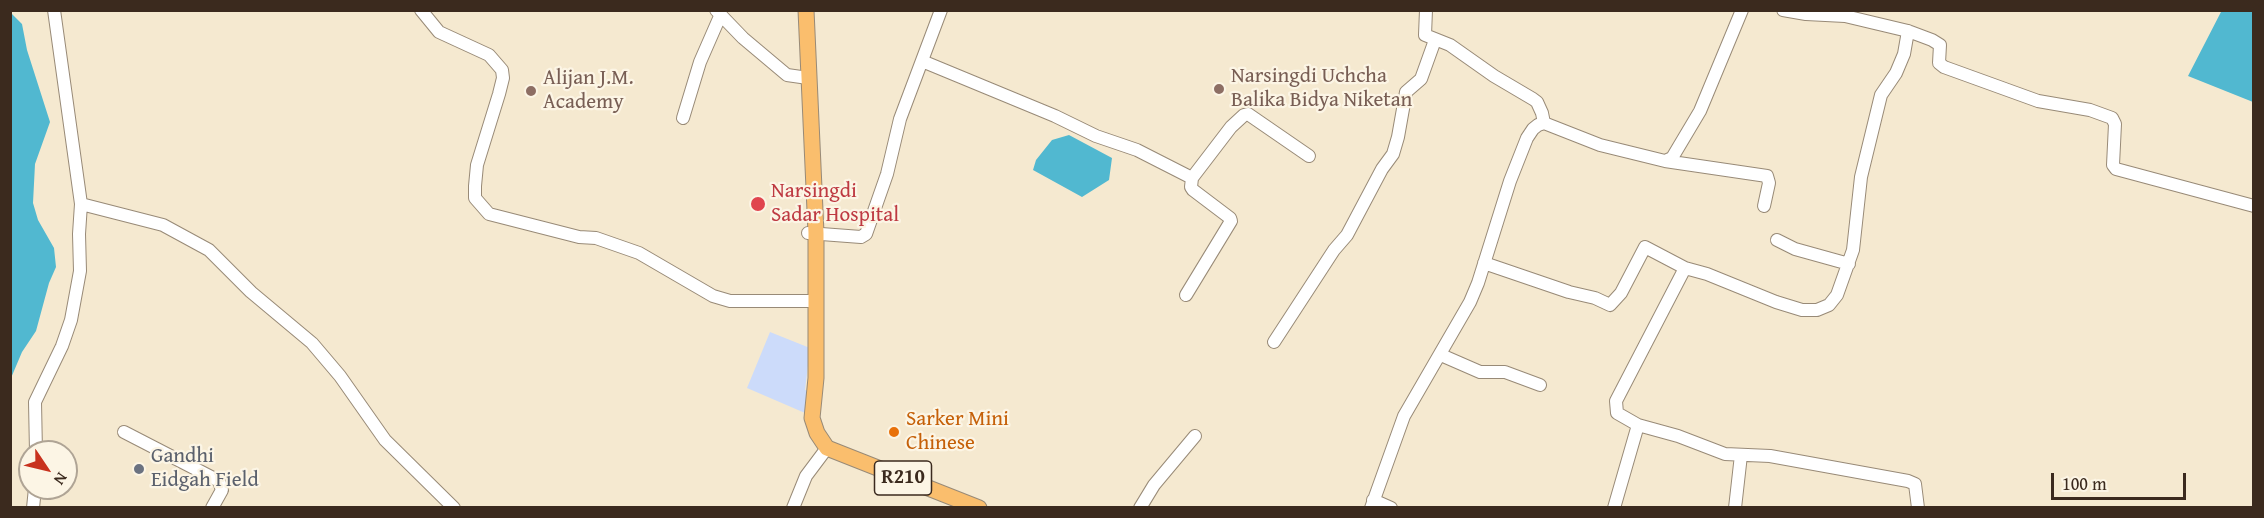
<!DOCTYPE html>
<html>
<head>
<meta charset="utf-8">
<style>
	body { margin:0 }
	#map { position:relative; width:2264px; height:518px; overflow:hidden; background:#f5e9d0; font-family:"Gentium Book Plus",serif }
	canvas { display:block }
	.frame { position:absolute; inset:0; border:12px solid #3b2a1e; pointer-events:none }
	.north { position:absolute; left:18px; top:440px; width:60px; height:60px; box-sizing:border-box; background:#fcf5e5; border:2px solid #afa495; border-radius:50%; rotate:125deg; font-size:16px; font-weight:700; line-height:24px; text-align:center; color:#3b2a1e }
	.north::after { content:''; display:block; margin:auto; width:21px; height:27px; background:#c8321e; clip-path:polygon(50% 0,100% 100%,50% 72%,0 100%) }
	.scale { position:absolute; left:2051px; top:473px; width:135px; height:27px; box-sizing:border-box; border:3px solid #3b2a1e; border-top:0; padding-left:8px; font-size:18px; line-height:21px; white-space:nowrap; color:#3b2a1e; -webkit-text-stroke:4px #fcf5e5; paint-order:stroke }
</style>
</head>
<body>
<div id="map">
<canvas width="2264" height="518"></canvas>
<div class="frame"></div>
<div class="north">N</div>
<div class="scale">100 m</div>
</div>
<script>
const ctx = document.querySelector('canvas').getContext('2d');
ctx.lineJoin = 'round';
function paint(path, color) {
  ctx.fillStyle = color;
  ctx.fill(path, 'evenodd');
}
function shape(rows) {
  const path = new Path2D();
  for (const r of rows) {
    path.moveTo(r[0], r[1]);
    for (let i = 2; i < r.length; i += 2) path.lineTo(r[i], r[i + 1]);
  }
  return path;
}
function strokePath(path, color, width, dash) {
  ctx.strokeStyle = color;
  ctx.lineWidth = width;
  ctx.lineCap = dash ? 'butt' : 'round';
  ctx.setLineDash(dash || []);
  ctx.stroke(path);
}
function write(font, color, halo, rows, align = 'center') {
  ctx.font = font + ' "Gentium Book Plus",serif';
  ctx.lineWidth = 4.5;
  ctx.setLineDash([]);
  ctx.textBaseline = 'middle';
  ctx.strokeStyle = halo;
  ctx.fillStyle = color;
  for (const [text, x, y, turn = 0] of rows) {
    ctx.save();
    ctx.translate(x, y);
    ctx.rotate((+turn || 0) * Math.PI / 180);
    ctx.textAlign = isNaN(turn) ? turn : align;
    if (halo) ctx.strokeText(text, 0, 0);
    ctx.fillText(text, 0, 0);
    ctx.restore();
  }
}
paint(shape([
	[770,332,810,348,805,390,813,393,805,413,747,388]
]), '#ccdbfa');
paint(shape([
	[2222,10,2253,11,2253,102,2188,76],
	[12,11,12,14,22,24,27,50,50,122,35,164,33,203,38,220,54,248,56,267,49,283,36,331,22,352,11,378],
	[1069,135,1112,158,1109,180,1082,197,1033,170,1036,160,1052,140]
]), '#51b8d0');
const minor = shape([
	[421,10,439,32,489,55,502,70,503,78,499,94,477,165,475,186,475,198,489,214,579,237,596,238,639,253,713,296,730,301,817,301],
	[716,10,743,38,787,75,808,78],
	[1426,10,1425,35,1450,45,1494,76,1533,99,1537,102,1542,113,1544,123],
	[1783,10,1806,14,1845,16,1908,31,1932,40,1940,45,1939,63,1944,67,2038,101,2090,110,2112,118,2115,124,2113,165,2116,169,2254,206],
	[922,61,1055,116,1096,136,1137,150,1192,178,1231,127,1244,115,1248,114,1309,156],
	[683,118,700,62,721,14],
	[1665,161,1767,176,1769,183,1764,206],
	[81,204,163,225,209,250,251,292,312,343,340,376,385,440,454,508],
	[808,233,861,237,866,234,887,174,900,119,941,10],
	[1777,240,1795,249,1849,264],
	[1484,263,1569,292,1595,298,1610,305,1621,293,1645,247,1685,268,1707,274,1776,302,1802,310,1817,310,1829,305,1837,295,1853,250,1861,177,1881,95,1896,73,1904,54,1908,31],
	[1685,268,1616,401,1617,413,1638,425,1678,436,1725,454,1770,456,1908,481,1915,484,1918,508],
	[1186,295,1231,221,1230,218,1193,190,1191,187,1192,178],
	[1274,342,1334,250,1347,235,1382,169,1393,154,1398,137,1406,92,1421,79,1435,40],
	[1441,355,1480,372,1505,372,1540,385],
	[124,432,219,481,222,490,212,508],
	[36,452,35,402,62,346,71,320,80,271,79,234,81,204,54,10],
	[1373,500,1391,508],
	[33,508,35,488],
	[793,508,806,476,827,448],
	[1140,508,1154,485,1195,436],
	[1371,508,1404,416,1470,302,1478,283,1510,181,1527,138,1533,129,1538,125,1544,123,1600,145,1665,161,1672,158,1700,111,1742,10],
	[1614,508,1638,425],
	[1735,508,1741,455]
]);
const major = shape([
	[806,10,816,233,816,378,812,418,817,433,827,448,979,508]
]);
strokePath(minor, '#988a77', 14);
strokePath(major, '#988a77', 17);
strokePath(minor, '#fff', 12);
strokePath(major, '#fabe6d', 15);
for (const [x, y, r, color] of [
	[1219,89,6,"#8d6e63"],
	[531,91,6,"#8d6e63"],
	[758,204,8,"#e0444e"],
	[894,432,6,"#e8710a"],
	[139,469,6,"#6b7280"]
]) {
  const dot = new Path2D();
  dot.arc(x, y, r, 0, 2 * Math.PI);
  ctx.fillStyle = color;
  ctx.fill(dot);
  strokePath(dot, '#fcf5e5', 2);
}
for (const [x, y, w] of [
	[903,478,57]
]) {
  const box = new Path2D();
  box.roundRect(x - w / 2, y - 17, w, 34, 4.5);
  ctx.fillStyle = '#fcf5e5';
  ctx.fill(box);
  strokePath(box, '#3b2a1e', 1.5);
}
write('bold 20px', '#3b2a1e', null, [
	["R210",903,478]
]);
write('21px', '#785e54', '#fcf5e5', [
	["Narsingdi Uchcha",1231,77],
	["Balika Bidya Niketan",1231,101],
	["Alijan J.M.",543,79],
	["Academy",543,103]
], 'left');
write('21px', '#be3a42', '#fcf5e5', [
	["Narsingdi",771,192],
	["Sadar Hospital",771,216]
], 'left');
write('21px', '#c56008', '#fcf5e5', [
	["Sarker Mini",906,420],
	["Chinese",906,444]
], 'left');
write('21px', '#5b616d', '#fcf5e5', [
	["Gandhi",151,457],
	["Eidgah Field",151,481]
], 'left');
</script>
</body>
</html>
